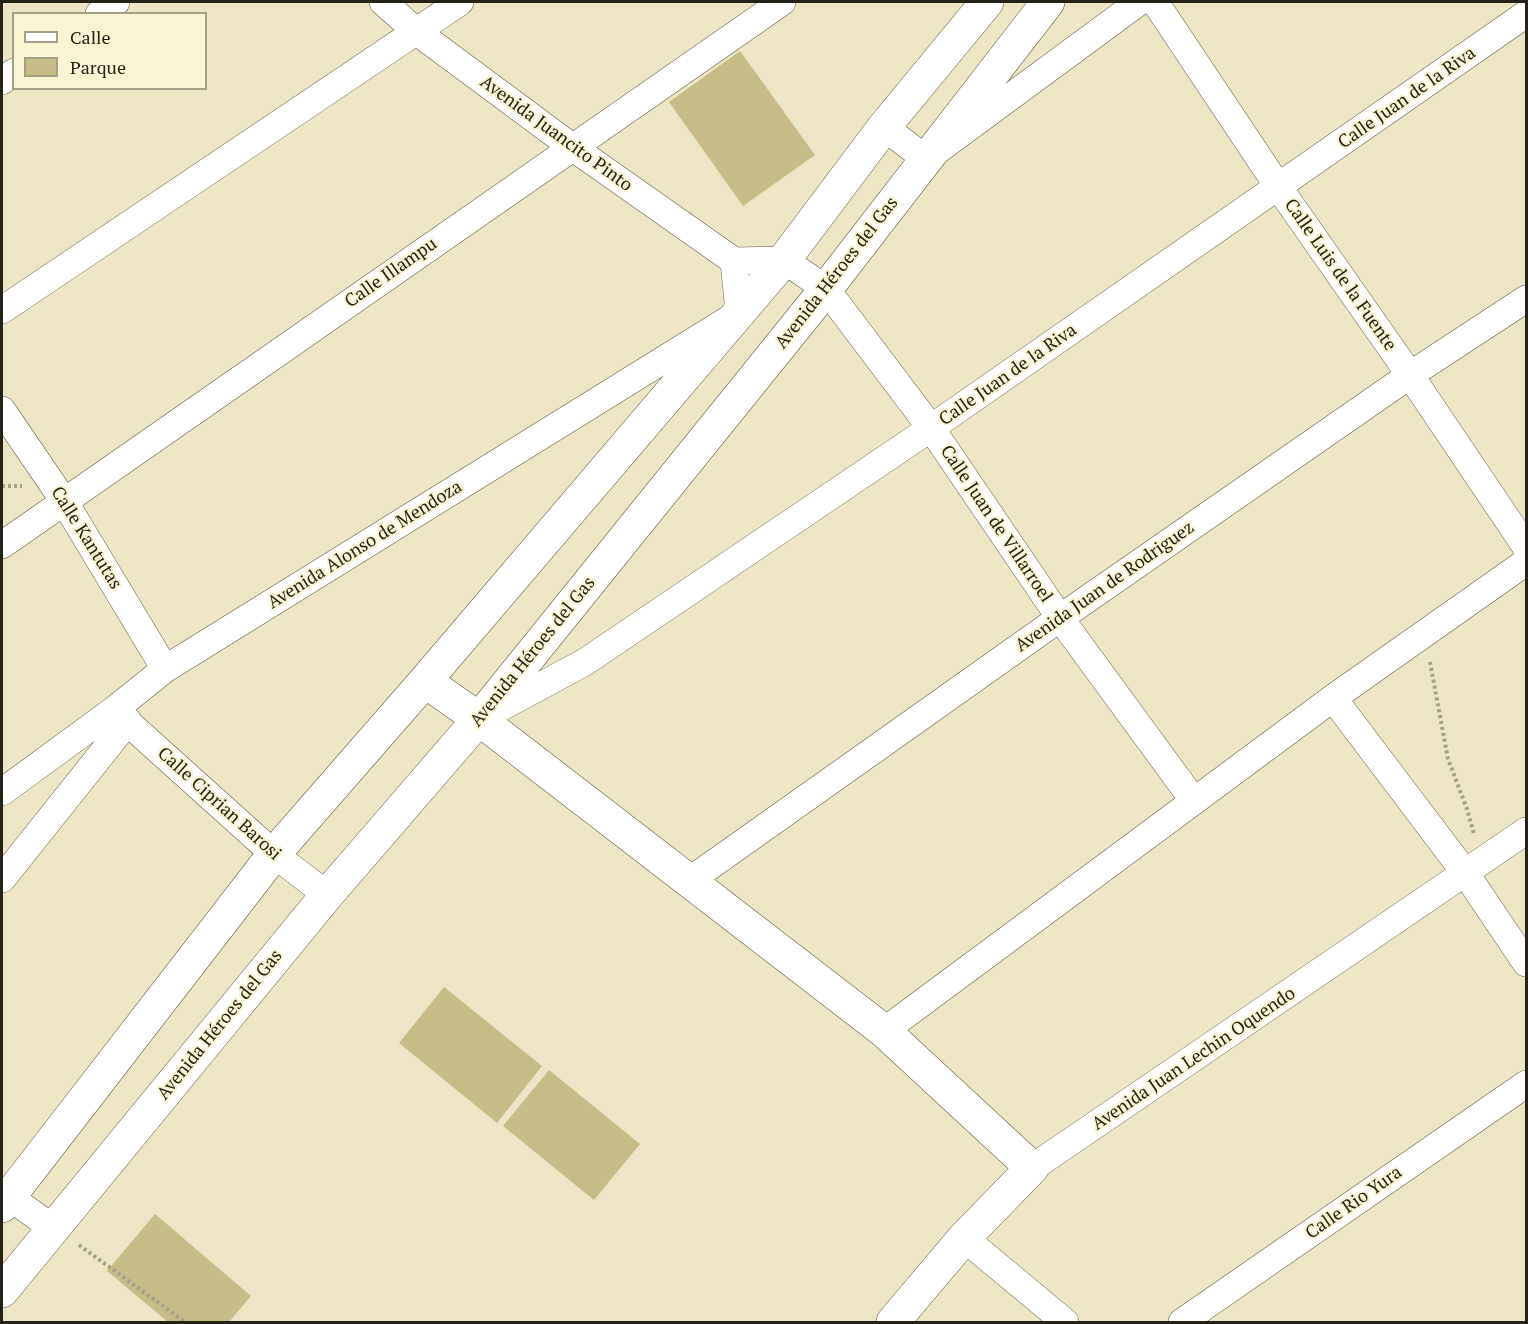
<!DOCTYPE html>
<html>
<head>
<meta charset="utf-8">
<style>
	body { margin:0 }
	#map { position:relative; width:1528px; height:1324px; overflow:hidden; background:#ece6c6; font-family:"PT Serif",serif }
	canvas { display:block }
	.frame { position:absolute; inset:0; border:3px solid #252317; pointer-events:none }
	.legend { position:absolute; left:12px; top:12px; width:195px; height:78px; box-sizing:border-box; background:#f9f4d3; border:2px solid #a4a088; margin:0; padding:8px 10px; list-style:none; font-size:18px; color:#252317 }
	.legend li { display:flex; align-items:center; gap:12px; height:30px }
	.legend b { width:30px; border:2px solid #a4a088 }
</style>
</head>
<body>
<div id="map">
<canvas width="1528" height="1324"></canvas>
<div class="frame"></div>
<ul class="legend">
<li><b style="height:8px;background:#fff"></b>Calle</li>
<li><b style="height:16px;background:#c5bc86"></b>Parque</li>
</ul>
</div>
<script>
const ctx = document.querySelector('canvas').getContext('2d');
ctx.lineJoin = 'round';
function paint(path, color) {
  ctx.fillStyle = color;
  ctx.fill(path, 'evenodd');
}
function shape(rows) {
  const path = new Path2D();
  for (const r of rows) {
    path.moveTo(r[0], r[1]);
    for (let i = 2; i < r.length; i += 2) path.lineTo(r[i], r[i + 1]);
  }
  return path;
}
function strokePath(path, color, width, dash) {
  ctx.strokeStyle = color;
  ctx.lineWidth = width;
  ctx.lineCap = dash ? 'butt' : 'round';
  ctx.setLineDash(dash || []);
  ctx.stroke(path);
}
function write(font, color, halo, rows, align = 'center') {
  ctx.font = font + ' "PT Serif",serif';
  ctx.lineWidth = 4.5;
  ctx.setLineDash([]);
  ctx.textBaseline = 'middle';
  ctx.strokeStyle = halo;
  ctx.fillStyle = color;
  for (const [text, x, y, turn = 0] of rows) {
    ctx.save();
    ctx.translate(x, y);
    ctx.rotate((+turn || 0) * Math.PI / 180);
    ctx.textAlign = isNaN(turn) ? turn : align;
    if (halo) ctx.strokeText(text, 0, 0);
    ctx.fillText(text, 0, 0);
    ctx.restore();
  }
}
paint(shape([
	[740,51,815,155,743,206,669,102],
	[444,987,542,1066,497,1123,399,1043],
	[549,1070,640,1144,594,1200,503,1126],
	[155,1214,251,1296,229,1322,168,1322,107,1271]
]), '#c5bc86');
const street = shape([
	[1155,2,1279,188,1410,375,1526,547],
	[99,14,116,2],
	[2,81,14,72],
	[884,127,926,159,1139,2],
	[734,261,784,260,826,289,931,428,1060,618,1194,801],
	[2,310,460,2],
	[2,410,64,501,165,669],
	[2,545,782,2],
	[1333,698,1466,874,1526,963],
	[114,710,274,854,327,895],
	[485,716,585,662,931,428,1526,14],
	[2,792,114,710,165,669,739,313,734,261,572,147,417,32,383,2],
	[2,879,128,721],
	[689,881,1060,618,1410,375,1526,299],
	[884,1031,1333,698,1526,562],
	[1032,1168,1526,831],
	[2,1192,53,1228],
	[964,1238,1065,1322],
	[1182,1322,1526,1084]
]);
const secondary = shape([
	[425,681,479,719,884,1031,1032,1168,964,1238,893,1322],
	[2,1206,274,854,425,681,784,260,884,127,987,2],
	[2,1291,327,895,479,719,826,289,1048,2]
]);
strokePath(street, '#635e42', 28);
strokePath(secondary, '#635e42', 34);
strokePath(shape([
	[2,486,22,486],
	[1430,662,1448,759,1467,809,1474,834],
	[79,1245,185,1322]
]), '#a5a087', 4, [3, 3]);
strokePath(street, '#fff', 27);
strokePath(secondary, '#fff', 33);
write('18px', '#252317', '#f9f4d3', [
	["Calle Juan de la Riva",1407,98,-35],
	["Avenida Juancito Pinto",556,134,36],
	["Calle Illampu",391,273,-35],
	["Avenida Héroes del Gas",837,273,-52],
	["Calle Luis de la Fuente",1340,275,55],
	["Calle Juan de la Riva",1008,375,-35],
	["Calle Juan de Villarroel",996,524,56],
	["Calle Kantutas",86,538,58],
	["Avenida Alonso de Mendoza",365,545,-32],
	["Avenida Juan de Rodriguez",1105,587,-35],
	["Avenida Héroes del Gas",533,652,-51],
	["Calle Ciprian Barosi",219,804,42],
	["Avenida Héroes del Gas",220,1025,-51],
	["Avenida Juan Lechin Oquendo",1194,1059,-34],
	["Calle Rio Yura",1354,1203,-35]
]);
</script>
</body>
</html>
